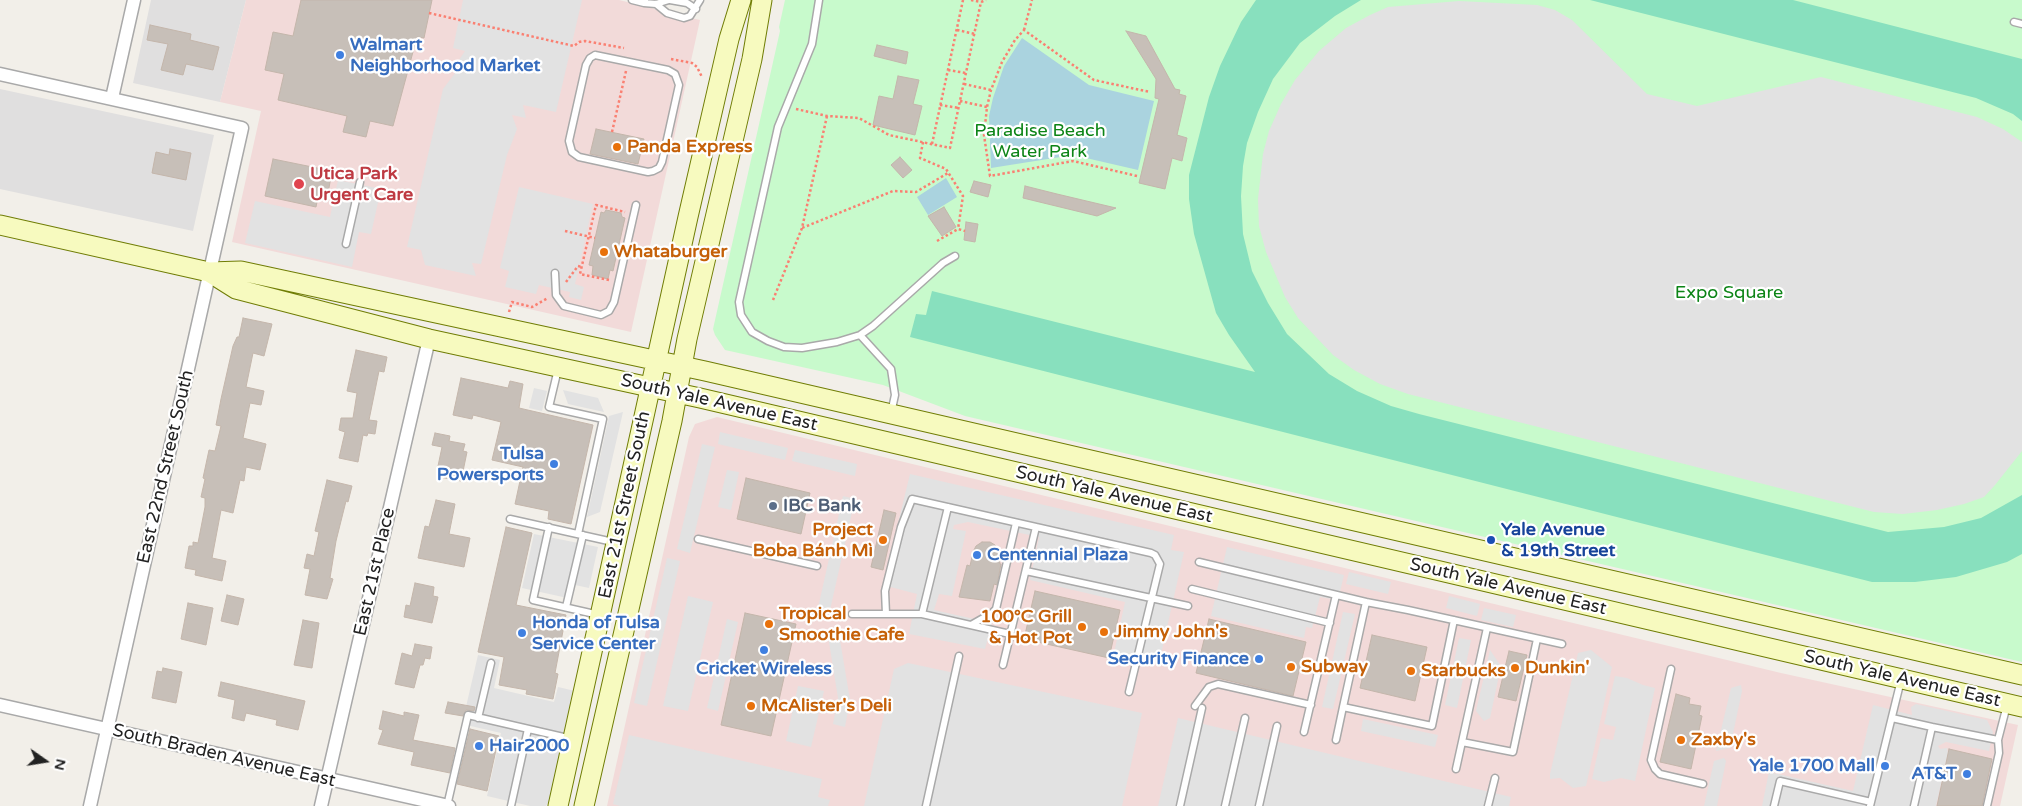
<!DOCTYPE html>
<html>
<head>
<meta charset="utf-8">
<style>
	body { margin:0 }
	#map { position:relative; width:2022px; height:806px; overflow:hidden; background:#f2efe9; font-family:"Varela Round",sans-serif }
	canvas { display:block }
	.north { position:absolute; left:20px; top:736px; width:50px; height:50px; -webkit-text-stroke:4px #fff; paint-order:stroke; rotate:103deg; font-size:14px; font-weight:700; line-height:20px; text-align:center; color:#222 }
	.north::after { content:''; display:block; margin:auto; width:18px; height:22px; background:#222; clip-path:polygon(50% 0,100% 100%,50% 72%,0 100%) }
</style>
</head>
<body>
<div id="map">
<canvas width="2022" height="806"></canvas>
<div class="north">N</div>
</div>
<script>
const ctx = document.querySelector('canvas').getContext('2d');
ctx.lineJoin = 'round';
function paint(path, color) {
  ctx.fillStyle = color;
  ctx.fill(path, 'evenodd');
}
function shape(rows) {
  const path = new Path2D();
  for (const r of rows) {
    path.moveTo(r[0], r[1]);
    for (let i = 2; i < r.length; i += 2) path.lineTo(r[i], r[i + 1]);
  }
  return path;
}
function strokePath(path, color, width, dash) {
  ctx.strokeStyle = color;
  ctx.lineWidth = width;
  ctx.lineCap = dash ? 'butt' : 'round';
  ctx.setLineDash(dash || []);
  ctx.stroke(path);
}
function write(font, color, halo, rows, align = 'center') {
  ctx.font = font + ' "Varela Round",sans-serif';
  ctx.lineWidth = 4.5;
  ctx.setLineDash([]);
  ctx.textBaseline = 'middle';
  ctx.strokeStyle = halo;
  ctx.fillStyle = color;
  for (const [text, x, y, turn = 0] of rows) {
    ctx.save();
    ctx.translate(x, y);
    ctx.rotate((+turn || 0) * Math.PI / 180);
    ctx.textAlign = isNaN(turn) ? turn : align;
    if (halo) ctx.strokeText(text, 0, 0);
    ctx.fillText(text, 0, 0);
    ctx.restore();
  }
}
paint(shape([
	[151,0,246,0,220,102,133,83],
	[0,89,214,135,193,231,0,189]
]), '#e0dfdf');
paint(shape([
	[246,0,619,0,700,20,631,332,232,242,261,111,220,102],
	[717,417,1781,673,2018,725,2000,806,607,806,689,437,695,424]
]), '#f2dad9');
paint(shape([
	[785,0,2022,0,2022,662,965,416,883,385,725,350,715,335,713,329,780,31,779,27]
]), '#c8facc');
paint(shape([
	[1256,0,1361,0,1335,16,1300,43,1273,79,1258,112,1247,143,1243,166,1241,196,1243,234,1252,271,1268,303,1287,334,1329,374,1357,391,1391,406,1419,414,1888,532,1944,527,1981,518,2022,495,2022,554,2007,562,1956,577,1915,582,1872,582,910,337,916,314,926,315,932,291,1255,372,1229,335,1216,313,1194,234,1189,199,1189,175,1209,97,1220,66,1241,22],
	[1590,0,1793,0,2022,59,2022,121,2013,114,1976,98]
]), '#88e0be');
paint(shape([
	[463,0,582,0,556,112,523,105,526,118,512,115,517,129,507,155,481,264,472,263,476,276,425,265,421,250,407,247,443,89,462,64,457,63,465,51,453,48],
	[1459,1,1537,5,1555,10,1572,20,1647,94,1697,106,1821,77,1977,117,2003,129,2022,142,2022,451,1995,485,1984,497,1964,504,1937,510,1903,514,1874,512,1408,394,1380,384,1354,370,1333,355,1298,318,1285,297,1266,252,1259,226,1258,199,1263,154,1269,131,1281,104,1295,80,1319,51,1346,28,1370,15,1388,7],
	[338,180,381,189,371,234,359,232,352,267,245,243,255,201,330,217],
	[519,187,593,204,575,284,584,287,581,300,569,297,570,292,539,285,536,294,505,287,509,271,500,268],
	[534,388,547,391,542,411,529,408],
	[563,390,598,398,604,412,568,404],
	[623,412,600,512,587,517,609,416],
	[720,432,788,448,785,460,718,444],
	[702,444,715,447,690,553,677,549],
	[795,450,857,464,855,476,792,461],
	[727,470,739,472,731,510,718,507],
	[910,474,1174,535,1171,550,1184,552,1159,663,1114,653,1125,602,1030,580,1039,537,968,522,954,525,953,529,966,531,952,596,939,594,934,610,992,623,985,649,909,634,917,594,883,585],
	[843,496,855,499,830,610,818,608],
	[534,534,598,547,589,588,575,585,572,599,522,588],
	[1227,547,1344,575,1338,600,1320,597,1312,628,1306,627,1304,638,1211,616],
	[667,558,680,561,647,706,634,703],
	[1349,572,1391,582,1388,594,1346,584],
	[688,596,713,602,688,711,663,706],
	[1449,596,1480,604,1477,616,1446,608],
	[1484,608,1516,615,1513,627,1481,620],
	[1343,612,1355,614,1333,709,1322,707],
	[727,619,738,622,718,711,707,708],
	[839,634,850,700,845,727,833,724,838,698,828,636],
	[1459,638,1471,640,1457,708,1445,705],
	[1490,650,1501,666,1490,718,1484,721,1476,711],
	[1591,650,1612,667,1586,786,1573,788,1560,778,1550,779,1550,774,1578,653],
	[478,655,500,660,494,688,554,702,558,687,575,691,551,798,546,806,530,806,487,796,501,733,462,724],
	[908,663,1142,713,1122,806,864,806,894,669],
	[1615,676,1627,678,1643,685,1655,688,1635,781,1621,778,1604,782,1592,779,1601,738,1613,740,1616,727,1604,724],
	[1741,685,1742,691,1730,748,1716,751,1731,688],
	[798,686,824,691,811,747,786,741],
	[1916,704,1987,720,1993,732,1989,751,1946,742,1938,746,1940,749,1947,748,1948,753,1936,806,1762,806,1769,772,1853,791,1873,705,1912,715,1911,707],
	[1178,718,1511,797,1509,806,1158,806],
	[1363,719,1438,735,1435,747,1361,731],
	[629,735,822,779,818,797,830,800,828,806,620,806,613,804],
	[1724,758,1726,761,1717,806,1704,806,1714,761]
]), '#e2e2e2');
paint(shape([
	[1022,38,1089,85,1154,101,1138,170,1073,155,991,168,989,116,993,98,1004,66],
	[946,178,957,197,928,215,917,197]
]), '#aad3df');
const building = shape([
	[301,0,432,0,424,38,417,37,393,126,370,121,366,137,343,132,347,116,278,100,284,74,265,70,273,32,293,36,301,0],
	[150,25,191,34,190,40,219,47,213,70,186,64,183,75,161,70,168,44,147,40,150,25],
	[1126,31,1146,36,1175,89,1180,90,1179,94,1186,96,1177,135,1187,138,1182,161,1172,158,1165,189,1139,183,1159,99,1155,98,1156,79,1126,31],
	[877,45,908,52,906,64,874,56,877,45],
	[898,76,919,80,913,104,922,106,915,135,873,125,879,96,893,99,898,76],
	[596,129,644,139,638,164,590,154,596,129],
	[170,149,191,153,186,180,152,173,156,152,169,155,170,149],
	[900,157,912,170,903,178,891,165,900,157],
	[273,159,332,171,327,199,318,197,316,207,265,196,273,159],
	[974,181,991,185,988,197,970,192,974,181],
	[1025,186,1057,194,1116,208,1097,216,1023,198,1025,186],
	[944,207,956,227,942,236,928,216,944,207],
	[606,210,621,213,622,217,625,218,613,271,610,270,608,279,592,275,593,266,589,265,601,212,604,213,606,210],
	[966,222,978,224,975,242,964,240,966,222],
	[243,318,272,324,264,356,253,353,246,387,264,391,261,405,250,403,243,438,266,444,260,470,246,467,244,481,240,480,233,513,221,510,212,558,226,561,222,581,195,575,196,570,185,568,189,546,193,546,193,542,198,543,205,507,205,498,201,497,205,479,203,478,209,450,215,451,221,426,216,425,221,399,233,346,237,337,239,337,243,318],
	[356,350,387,357,384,372,379,371,369,420,377,421,375,434,368,433,367,436,363,435,358,462,339,458,345,432,339,430,341,418,353,418,357,393,347,391,356,350],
	[461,378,508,388,510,381,523,384,519,408,593,425,571,524,548,519,549,511,515,504,523,467,492,460,501,422,473,415,472,419,453,415,461,378],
	[435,433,450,436,449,441,465,444,463,451,467,452,461,481,440,477,442,467,438,466,442,447,432,445,435,433],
	[746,478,810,493,801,534,737,519,746,478],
	[327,480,352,486,348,502,346,501,336,541,330,578,333,579,327,599,305,595,310,569,304,568,307,554,314,556,319,532,315,531,327,480],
	[436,500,455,504,449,534,470,538,464,567,418,558,425,526,429,527,436,500],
	[884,510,896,513,883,570,871,567,884,510],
	[506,527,532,533,516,605,566,615,555,673,558,674,553,699,526,694,527,690,499,685,504,657,478,652,506,527],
	[982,542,990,542,995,545,998,551,1000,564,1001,564,997,585,994,584,990,601,959,597,967,565,970,566,973,552,976,546,982,542],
	[415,583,434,587,433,596,438,597,432,623,404,617,406,605,410,606,415,583],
	[1035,591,1120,610,1109,658,1024,639,1035,591],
	[227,595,244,599,238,625,221,621,227,595],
	[188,603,213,608,206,645,181,639,188,603],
	[745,613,796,624,771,736,721,725,745,613],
	[1209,619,1306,642,1293,696,1196,673,1209,619],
	[303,620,319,623,312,668,294,665,303,620],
	[1372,635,1427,647,1415,701,1360,688,1372,635],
	[415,644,432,647,430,659,425,658,423,665,420,665,414,688,395,684,402,653,412,656,415,644],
	[1509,651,1527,655,1516,701,1498,697,1509,651],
	[163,668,182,672,176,703,152,698,157,671,162,672,163,668],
	[221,682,305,701,298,730,276,725,277,720,246,713,244,721,232,718,235,700,218,696,221,682],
	[1676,694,1690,698,1689,704,1701,706,1699,715,1702,716,1691,769,1660,762,1676,694],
	[448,702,475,707,474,711,466,710,463,716,445,713,448,702],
	[383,711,404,716,404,712,419,715,413,740,455,748,450,773,411,765,414,752,378,744,383,730,379,729,383,711],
	[470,729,499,736,487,791,457,784,470,729],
	[1949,749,1992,759,1982,806,1937,806,1949,749]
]);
paint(building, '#c7bfb8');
strokePath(building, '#c4b6ab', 1);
const lane = shape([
	[632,0,644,3,645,0],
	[670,0,687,3,696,9],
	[819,0,812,44,778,127,739,302,741,315,752,332,768,341,784,347,802,348,837,342,860,335,873,326,943,263,955,256],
	[644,3,656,4,669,0],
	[656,4,667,13,684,18,690,16,700,0],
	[2014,22,2022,24],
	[595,55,668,70,675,74,679,85,662,162,659,168,653,171,648,172,579,157,572,152,569,141,586,65,590,58,595,55],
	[346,244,360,182],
	[555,273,556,295,564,306,601,315,609,311,614,302,636,205],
	[860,335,891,369,895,395,891,413],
	[558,369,549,407,603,419,578,534],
	[510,519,613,542],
	[549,527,533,600,599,615],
	[698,539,817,566],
	[1199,562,1366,602],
	[1026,571,1188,606],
	[1192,589,1330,623],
	[566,607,583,535],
	[852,614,922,614,1010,634],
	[886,614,885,591,901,527,912,499,1151,553,1155,555,1160,564,1129,692],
	[922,614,948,507],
	[1454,620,1432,726,1343,707,1366,602,1408,610,1562,644],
	[971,625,992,613,996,609,1016,523],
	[1003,665,1036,527],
	[1671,669,1651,760,1655,769,1660,774,1703,784],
	[1195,706,1209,687,1218,684,1311,705],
	[478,718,491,663],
	[1892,718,1932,727,1914,806],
	[1932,727,1998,740,2007,705],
	[1304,732,1336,595],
	[1336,740,1343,707],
	[1462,742,1513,752,1537,639],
	[1456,769,1487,628],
	[447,806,468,715,572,739],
	[511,806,528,729],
	[926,806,959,656],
	[1180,806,1202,708],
	[1225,806,1245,718],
	[1259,806,1277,726],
	[1488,806,1495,778],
	[1774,806,1780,781,1871,802],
	[1870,806,1901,680],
	[1987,806,1999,753,1998,740]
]);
const street = shape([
	[0,74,242,128,90,806],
	[112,98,134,0],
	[0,705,449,806],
	[321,806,429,339]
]);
const secondary = shape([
	[0,225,209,272,241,271,705,371,2022,675],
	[209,272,236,289,429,339,700,398,2022,707],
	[558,806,688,217,729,39,741,0],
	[584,806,672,421,687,339,752,59,762,0]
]);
strokePath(lane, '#a9a9a9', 9);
strokePath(street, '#a9a9a9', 15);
strokePath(secondary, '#707d05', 21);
strokePath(shape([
	[971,0,981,2],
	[429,13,574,46,579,42,585,41,624,48],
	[957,30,975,34],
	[1024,30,1032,0],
	[671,59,692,63,697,67,702,77],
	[948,70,966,73],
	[964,84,991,90],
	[960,101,987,107],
	[940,105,959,108],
	[796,109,827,116,859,118,889,135,950,148,981,2,986,0],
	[827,116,802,228,893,191,916,192,948,173],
	[612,132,626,71],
	[923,142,920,158,946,169,963,196,958,229],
	[932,144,963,0],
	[1137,176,1073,161,990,176,984,135,987,107,991,90,1002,62,1015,40,1024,30,1094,80,1150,92],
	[565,231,595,238],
	[937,241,958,229,965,231],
	[609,280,580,274,596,205,625,212],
	[566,282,578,266,582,267],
	[773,300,802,228],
	[509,312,512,302,532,307,548,298]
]), '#fa8072', 2.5, [2.5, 2.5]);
strokePath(lane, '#fff', 6);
strokePath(street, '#fff', 12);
strokePath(secondary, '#f7fabf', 19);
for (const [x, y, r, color] of [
	[340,55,5,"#3f7fe0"],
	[617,147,5,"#e8710a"],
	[299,184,6,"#e0444e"],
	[604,252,5,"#e8710a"],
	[554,464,5,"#3f7fe0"],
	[773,506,5,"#5c6f8a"],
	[883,540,5,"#e8710a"],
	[1491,540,5,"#1a4fb4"],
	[977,555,5,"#3f7fe0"],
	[769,624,5,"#e8710a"],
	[1082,627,5,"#e8710a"],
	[1104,632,5,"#e8710a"],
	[522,633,5,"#3f7fe0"],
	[764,650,5,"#3f7fe0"],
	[1259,659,5,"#3f7fe0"],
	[1291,667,5,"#e8710a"],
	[1515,668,5,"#e8710a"],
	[1411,671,5,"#e8710a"],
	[751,706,5,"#e8710a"],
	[1681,740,5,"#e8710a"],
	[479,746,5,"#3f7fe0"],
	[1885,766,5,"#3f7fe0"],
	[1967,774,5,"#3f7fe0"]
]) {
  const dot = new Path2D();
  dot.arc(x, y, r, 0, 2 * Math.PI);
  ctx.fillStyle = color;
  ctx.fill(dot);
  strokePath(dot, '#fff', 2);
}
write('bold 18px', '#366cbe', '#fff', [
	["Walmart",350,45],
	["Neighborhood Market",350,66],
	["Tulsa",544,454,"right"],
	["Powersports",544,475,"right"],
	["Centennial Plaza",987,555],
	["Honda of Tulsa",532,623],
	["Service Center",532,644],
	["Security Finance",1249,659,"right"],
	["Cricket Wireless",764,669,"center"],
	["Hair2000",489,746],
	["Yale 1700 Mall",1875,766,"right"],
	["AT&T",1957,774,"right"]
], 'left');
write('18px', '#0c8416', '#fff', [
	["Paradise Beach",1040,131],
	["Water Park",1040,152],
	["Expo Square",1729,293]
]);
write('bold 18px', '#c56008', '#fff', [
	["Panda Express",627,147],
	["Whataburger",614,252],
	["Project",873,530,"right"],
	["Boba Bánh Mì",873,551,"right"],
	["Tropical",779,614],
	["Smoothie Cafe",779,635],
	["100°C Grill",1072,617,"right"],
	["& Hot Pot",1072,638,"right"],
	["Jimmy John's",1114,632],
	["Subway",1301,667],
	["Dunkin'",1525,668],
	["Starbucks",1421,671],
	["McAlister's Deli",761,706],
	["Zaxby's",1691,740]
], 'left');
write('bold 18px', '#be3a42', '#fff', [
	["Utica Park",310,174],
	["Urgent Care",310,195]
], 'left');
write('18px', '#222', '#fff', [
	["South Yale Avenue East",719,403,13],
	["East 22nd Street South",166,467,-77],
	["South Yale Avenue East",1114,495,13],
	["East 21st Street South",625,505,-78],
	["East 21st Place",375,572,-77],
	["South Yale Avenue East",1508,587,13],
	["South Yale Avenue East",1902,679,13],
	["South Braden Avenue East",224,756,13]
]);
write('bold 18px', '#4e5e75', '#fff', [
	["IBC Bank",783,506]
], 'left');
write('bold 18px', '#164399', '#fff', [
	["Yale Avenue",1501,530],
	["& 19th Street",1501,551]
], 'left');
</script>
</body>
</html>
